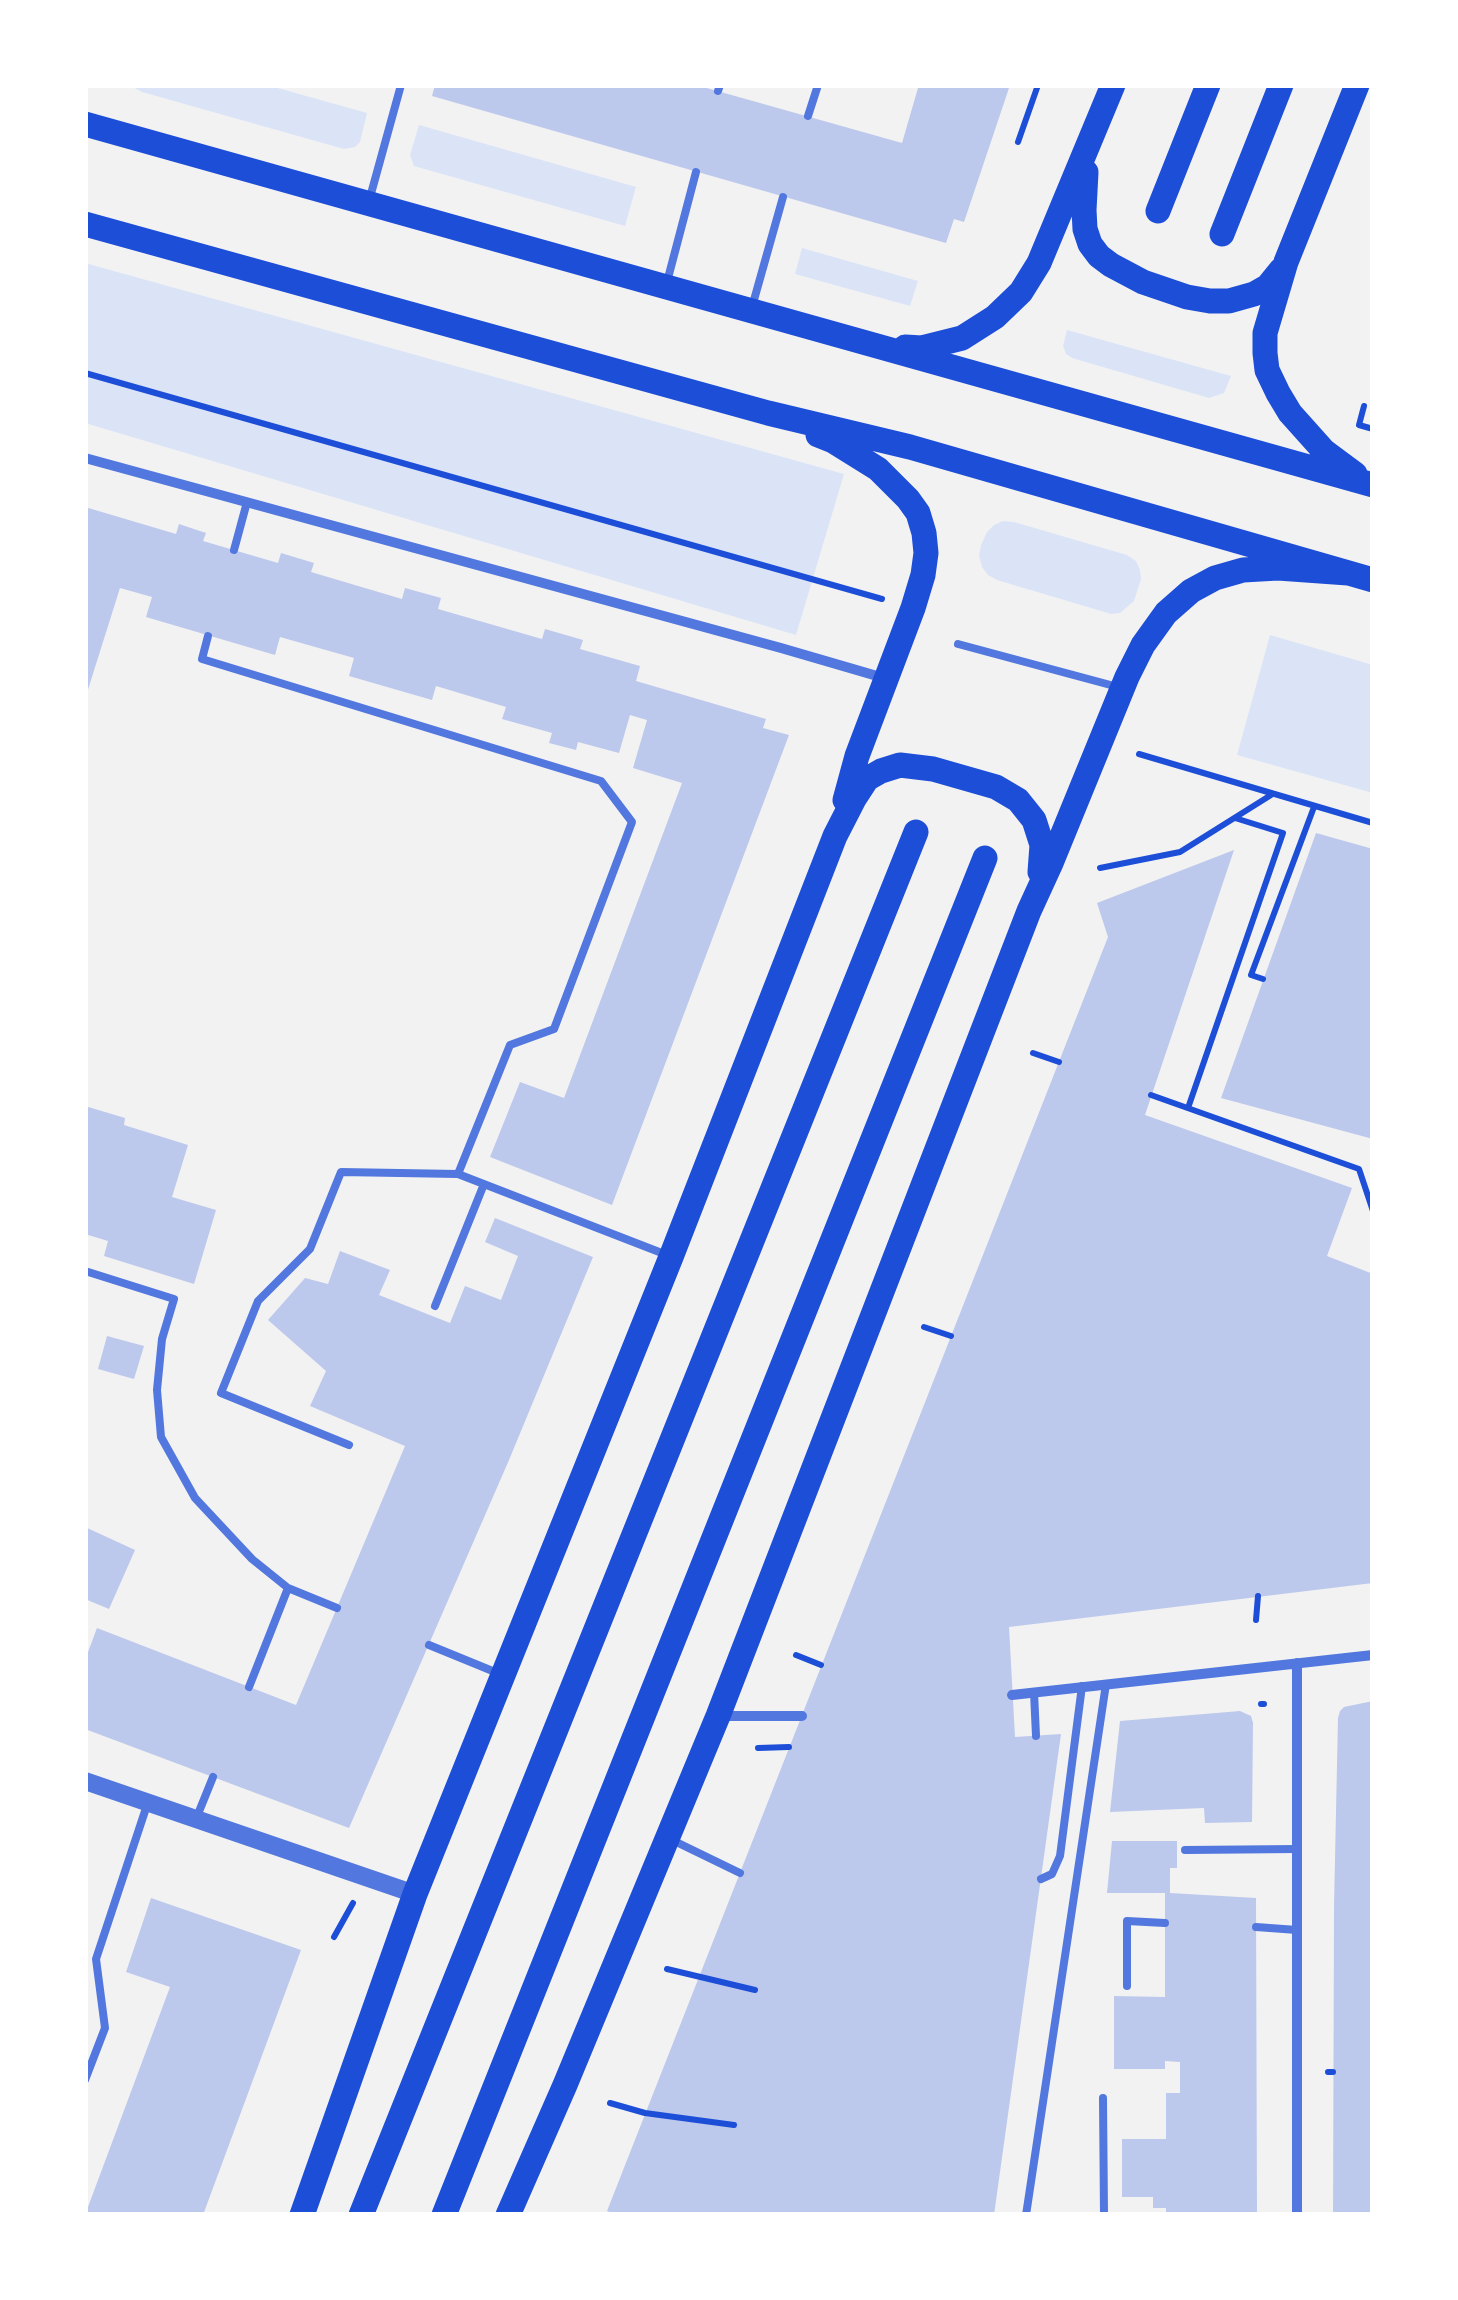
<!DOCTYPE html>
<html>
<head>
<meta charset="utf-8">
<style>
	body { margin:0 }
	#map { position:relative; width:1458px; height:2300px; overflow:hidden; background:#f2f2f2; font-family:"Source Sans 3",sans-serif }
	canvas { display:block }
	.frame { position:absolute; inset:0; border:88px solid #fff; pointer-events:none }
</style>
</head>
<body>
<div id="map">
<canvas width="1458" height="2300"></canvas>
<div class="frame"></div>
</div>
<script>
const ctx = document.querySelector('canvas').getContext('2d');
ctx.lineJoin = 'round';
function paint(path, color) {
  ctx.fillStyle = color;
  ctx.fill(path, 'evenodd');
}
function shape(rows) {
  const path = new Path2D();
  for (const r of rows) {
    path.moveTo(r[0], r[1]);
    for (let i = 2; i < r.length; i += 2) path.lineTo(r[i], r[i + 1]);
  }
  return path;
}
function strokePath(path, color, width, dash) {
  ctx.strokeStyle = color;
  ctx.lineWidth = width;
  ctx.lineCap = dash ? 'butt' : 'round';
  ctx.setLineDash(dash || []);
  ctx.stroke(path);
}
paint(shape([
	[129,85,267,85,367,113,360,142,355,147,344,149,142,92],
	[419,125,636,187,625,226,414,166,410,155],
	[802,248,918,281,910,306,795,274],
	[85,263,844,474,796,635,85,423],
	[1067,330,1231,376,1224,393,1209,398,1072,358,1066,354,1063,346],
	[1003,521,1014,522,1127,555,1136,561,1140,570,1141,579,1134,601,1120,613,1111,614,997,580,988,575,982,567,979,556,981,545,987,532,994,525],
	[1270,635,1373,665,1373,793,1237,755]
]), '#dbe4f7');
paint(shape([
	[435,85,696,85,902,143,918,88,911,85,1010,85,964,222,954,219,946,243,432,96],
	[85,507,176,534,179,524,206,533,203,541,278,563,281,553,314,563,311,572,402,599,405,588,441,598,438,609,542,639,545,629,583,640,580,649,640,666,636,681,766,719,763,728,789,735,612,1205,490,1157,520,1082,564,1098,682,783,633,768,647,720,630,715,619,753,578,742,576,750,549,743,552,733,502,719,506,707,436,686,432,700,349,676,354,658,280,637,275,655,146,617,152,597,120,588,85,699],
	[1316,833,1373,849,1373,1139,1221,1098],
	[1234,850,1145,1115,1352,1188,1327,1256,1373,1274,1373,1583,1009,1627,1015,1737,1061,1734,994,2215,618,2215,607,2211,1108,937,1097,903],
	[85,1106,125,1118,124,1125,188,1145,172,1197,216,1210,194,1284,104,1256,108,1241,85,1234],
	[495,1218,593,1257,509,1460,349,1828,85,1729,85,1660,97,1628,296,1705,405,1446,310,1406,326,1371,268,1320,305,1278,328,1284,340,1251,390,1270,379,1295,450,1323,465,1286,501,1300,518,1256,485,1242],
	[107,1336,144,1346,134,1379,98,1369],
	[85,1527,135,1550,109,1609,85,1599],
	[1373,1701,1373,2215,1333,2215,1334,1906,1338,1718,1340,1711,1344,1707],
	[1240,1711,1251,1716,1253,1723,1252,1822,1205,1823,1204,1808,1110,1812,1120,1721],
	[1112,1841,1177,1841,1177,1868,1170,1868,1170,1893,1256,1898,1257,2215,1166,2215,1166,2208,1153,2208,1153,2197,1122,2197,1122,2139,1166,2139,1166,2093,1180,2093,1180,2062,1165,2061,1165,2069,1114,2069,1114,1996,1165,1997,1165,1893,1107,1893],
	[151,1898,301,1950,203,2215,85,2215,170,1987,126,1972]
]), '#bdc9ec');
strokePath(shape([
	[1018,142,1038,85],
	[85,373,882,599],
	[1364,406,1359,425,1373,429],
	[1139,754,1373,823],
	[1100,868,1180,852,1271,795],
	[1263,979,1251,975,1314,807],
	[1033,1053,1059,1062],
	[1151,1095,1359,1169,1373,1211],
	[1188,1108,1283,833,1235,818],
	[924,1327,951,1336],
	[1256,1620,1258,1596],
	[796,1655,821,1665],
	[1261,1704,1264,1704],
	[758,1748,789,1747],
	[334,1937,353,1903],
	[667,1969,755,1990],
	[1328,2072,1333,2072],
	[610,2103,645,2113,734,2125]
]), '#1d4ed8', 6);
strokePath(shape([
	[718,91,720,85],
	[808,116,818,85],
	[369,201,401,85],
	[667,282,696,172],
	[752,307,783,197],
	[234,550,247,502],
	[208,636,202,659,601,781,632,822,554,1029,510,1045,458,1174],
	[958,644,1118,687],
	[85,1271,174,1299,162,1339,157,1390,161,1437,195,1498,252,1559,288,1588,249,1687],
	[435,1306,484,1184],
	[349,1445,221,1393,258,1301,310,1249,341,1172,458,1174,667,1255],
	[288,1588,337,1608],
	[429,1645,500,1674],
	[1034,1692,1036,1736],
	[196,1819,213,1777],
	[672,1840,740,1873],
	[1185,1850,1297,1849],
	[1041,1879,1052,1874,1060,1856,1082,1686],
	[1256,1927,1297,1930],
	[1127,1986,1127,1921,1165,1923],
	[85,2080,105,2028,96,1959,148,1802],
	[1103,2098,1104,2215],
	[1026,2215,1106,1684]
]), '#5277de', 8);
strokePath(shape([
	[85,458,781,648,884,678],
	[1297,1663,1297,2215],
	[1012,1695,1373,1655],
	[723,1716,802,1716]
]), '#5277de', 10);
strokePath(shape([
	[85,1781,415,1894]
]), '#5277de', 18);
strokePath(shape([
	[85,124,1373,485],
	[1086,172,1084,210,1085,229,1090,244,1099,256,1111,265,1143,282,1187,297,1210,301,1229,301,1254,294,1268,286,1281,270],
	[1158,211,1208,85],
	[85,224,768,413,910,447,1373,580],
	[1222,234,1281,85],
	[905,347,922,348,962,338,995,317,1021,292,1039,263,1113,85],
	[818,435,833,441,878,469,908,499,918,513,924,533,926,553,923,575,913,608,857,756,845,800],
	[1355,474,1324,451,1290,413,1278,393,1267,370,1265,353,1265,333,1286,262,1357,85],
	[302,2215,415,1894,671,1257,835,836,854,799,867,779,881,771,900,765,933,769,996,787,1018,800,1034,820,1042,845,1040,872],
	[361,2215,916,832],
	[444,2215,985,858],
	[508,2215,565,2085,718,1716,1029,911,1051,863,1127,677,1143,645,1166,613,1191,591,1215,578,1243,570,1278,568,1348,573]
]), '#1d4ed8', 25);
</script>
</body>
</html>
